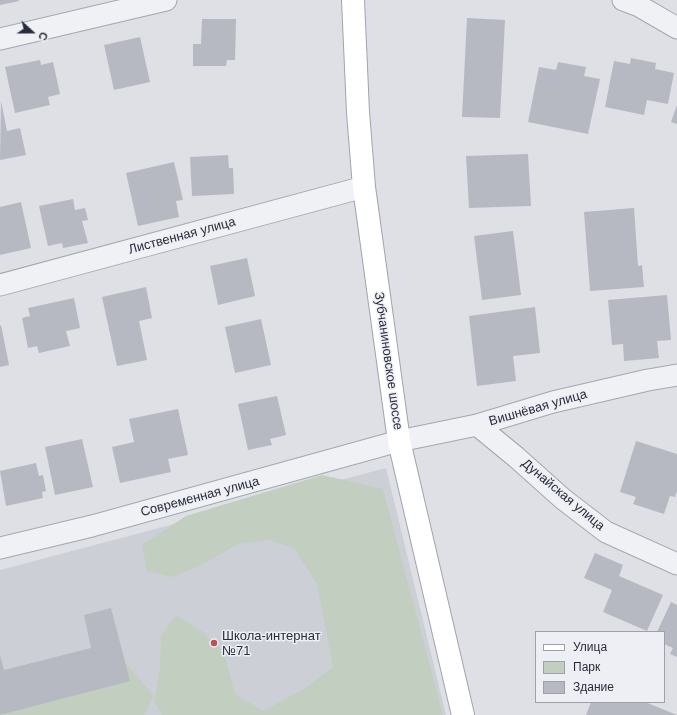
<!DOCTYPE html>
<html>
<head>
<meta charset="utf-8">
<style>
	body { margin:0 }
	#map { position:relative; width:677px; height:715px; overflow:hidden; background:#dee0e6; font-family:Arial,sans-serif }
	canvas { display:block }
	.legend { position:absolute; left:535px; top:631px; width:130px; height:72px; box-sizing:border-box; background:#edeff4; border:1px solid #9fa1aa; margin:0; padding:5px 7px; list-style:none; font-size:12px; color:#292d3b }
	.legend li { display:flex; align-items:center; gap:8px; height:20px }
	.legend b { width:20px; border:1px solid #9fa1aa }
	.north { position:absolute; left:12px; top:12px; width:40px; height:40px; -webkit-text-stroke:3px #edeff4; paint-order:stroke; rotate:111deg; font-size:11px; font-weight:700; line-height:16px; text-align:center; color:#292d3b }
	.north::after { content:''; display:block; margin:auto; width:14px; height:18px; background:#292d3b; clip-path:polygon(50% 0,100% 100%,50% 72%,0 100%) }
</style>
</head>
<body>
<div id="map">
<canvas width="677" height="715"></canvas>
<ul class="legend">
<li><b style="height:5px;background:#fff"></b>Улица</li>
<li><b style="height:11px;background:#c2cfc0"></b>Парк</li>
<li><b style="height:11px;background:#b6b9c2"></b>Здание</li>
</ul>
<div class="north">С</div>
</div>
<script>
const ctx = document.querySelector('canvas').getContext('2d');
ctx.lineJoin = 'round';
function paint(path, color) {
  ctx.fillStyle = color;
  ctx.fill(path, 'evenodd');
}
function shape(rows) {
  const path = new Path2D();
  for (const r of rows) {
    path.moveTo(r[0], r[1]);
    for (let i = 2; i < r.length; i += 2) path.lineTo(r[i], r[i + 1]);
  }
  return path;
}
function strokePath(path, color, width, dash) {
  ctx.strokeStyle = color;
  ctx.lineWidth = width;
  ctx.lineCap = dash ? 'butt' : 'round';
  ctx.setLineDash(dash || []);
  ctx.stroke(path);
}
function write(font, color, halo, rows, align = 'center') {
  ctx.font = font + ' Arial,sans-serif';
  ctx.lineWidth = 3;
  ctx.setLineDash([]);
  ctx.textBaseline = 'middle';
  ctx.strokeStyle = halo;
  ctx.fillStyle = color;
  for (const [text, x, y, turn = 0] of rows) {
    ctx.save();
    ctx.translate(x, y);
    ctx.rotate((+turn || 0) * Math.PI / 180);
    ctx.textAlign = isNaN(turn) ? turn : align;
    if (halo) ctx.strokeText(text, 0, 0);
    ctx.fillText(text, 0, 0);
    ctx.restore();
  }
}
paint(shape([
	[386,468,446,715,0,715,0,570]
]), '#cdcfd7');
paint(shape([
	[322,475,383,489,443,715,162,715,154,702,160,668,161,636,176,615,203,632,224,653,235,694,263,711,305,688,333,667,317,584,294,548,269,540,238,544,205,563,173,577,147,571,142,545,186,516],
	[124,661,154,696,144,715,0,715,0,693]
]), '#c2cfc0');
paint(shape([
	[0,0,19,0,19,1,0,5],
	[467,18,505,20,500,118,462,117],
	[202,19,236,19,235,60,227,60,226,66,193,66,193,44,201,44],
	[140,37,150,82,114,90,104,45],
	[631,58,656,63,655,69,674,73,668,104,647,100,644,115,605,107,614,61,630,64],
	[40,60,41,65,53,62,60,94,48,97,50,105,15,113,5,67],
	[558,62,586,67,584,76,600,79,588,134,528,122,539,67,556,70],
	[1,101,7,131,20,128,26,155,0,160],
	[677,105,677,124,671,122],
	[528,154,531,206,469,208,466,156],
	[228,155,229,168,233,168,234,194,192,196,190,157],
	[174,162,183,200,176,201,179,217,138,226,126,173],
	[73,199,75,210,85,208,88,220,82,221,88,243,63,248,62,243,48,246,39,206],
	[21,202,31,248,0,255,0,207],
	[634,208,638,266,642,265,644,287,590,291,584,212],
	[513,231,521,295,482,300,474,236],
	[247,258,255,296,218,305,210,266],
	[146,287,152,318,139,321,147,360,117,366,102,297],
	[667,295,671,340,657,341,659,358,624,361,623,344,612,345,608,300],
	[74,298,80,328,66,331,70,346,39,353,37,346,28,348,22,318,30,316,28,308],
	[535,307,540,353,513,356,516,381,477,386,469,316],
	[261,319,271,365,235,373,225,327],
	[1,325,9,365,0,367,0,326],
	[277,396,286,435,270,439,272,445,248,450,238,404],
	[178,409,188,455,168,459,171,472,120,483,112,447,134,442,129,419],
	[82,439,93,487,55,495,45,447],
	[636,441,677,454,677,491,675,497,670,496,664,514,633,504,636,497,620,492],
	[36,463,39,476,43,475,46,491,42,492,43,498,6,506,0,471],
	[595,553,623,565,619,576,663,595,647,631,603,612,612,590,584,578],
	[671,602,677,605,677,657,670,654,673,648,664,644,664,632,657,632],
	[111,608,130,681,0,715,0,655,4,670,91,648,84,615],
	[591,702,645,702,677,715,586,715]
]), '#b6b9c2');
const minor = shape([
	[623,0,639,6,677,28],
	[0,39,166,0],
	[0,285,364,187],
	[477,425,516,457,563,499,606,532,677,564],
	[0,548,92,526,399,441,477,425,553,402,648,380,677,375]
]);
const primary = shape([
	[353,0,358,112,364,187,399,441,463,715]
]);
strokePath(minor, '#a4a7af', 23);
strokePath(primary, '#9fa4b0', 24);
strokePath(minor, '#f0f1f5', 21);
strokePath(primary, '#fff', 22);
for (const [x, y, r, color] of [
	[214,643,4,"#bd5153"]
]) {
  const dot = new Path2D();
  dot.arc(x, y, r, 0, 2 * Math.PI);
  ctx.fillStyle = color;
  ctx.fill(dot);
  strokePath(dot, '#edeff4', 1.5);
}
write('13px', '#292d3b', '#edeff4', [
	["Лиственная улица",182,236,-15],
	["Зубчаниновское шоссе",388,361,82],
	["Вишнёвая улица",538,408,-16],
	["Дунайская улица",563,495,40],
	["Современная улица",200,497,-15]
]);
write('13px', '#292d3b', '#edeff4', [
	["Школа-интернат",222,636],
	["№71",222,651]
], 'left');
</script>
</body>
</html>
